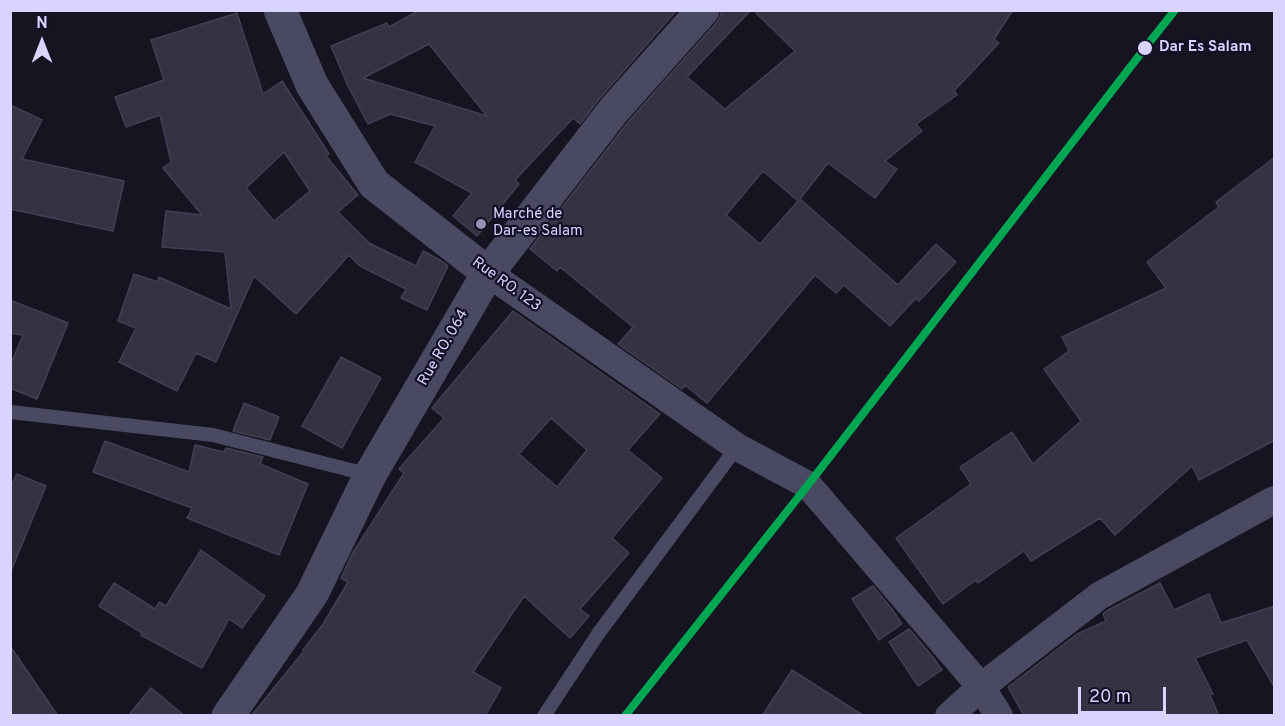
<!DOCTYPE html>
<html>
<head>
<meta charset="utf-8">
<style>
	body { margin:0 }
	#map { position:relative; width:1285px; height:726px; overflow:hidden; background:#161421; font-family:Overpass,sans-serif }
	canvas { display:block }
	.frame { position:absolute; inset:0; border:12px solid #d9d4ff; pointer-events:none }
	.north { position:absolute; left:12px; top:12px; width:60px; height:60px; -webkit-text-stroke:4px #130f26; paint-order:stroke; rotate:0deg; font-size:16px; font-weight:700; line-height:24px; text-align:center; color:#d9d4ff }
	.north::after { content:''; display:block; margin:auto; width:21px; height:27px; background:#d9d4ff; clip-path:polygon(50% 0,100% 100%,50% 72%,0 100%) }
	.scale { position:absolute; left:1078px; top:687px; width:88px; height:27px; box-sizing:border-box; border:3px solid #d9d4ff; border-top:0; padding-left:8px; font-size:18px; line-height:21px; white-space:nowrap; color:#d9d4ff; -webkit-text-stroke:4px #130f26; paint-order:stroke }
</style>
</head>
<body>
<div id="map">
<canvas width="1285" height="726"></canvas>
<div class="frame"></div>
<div class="north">N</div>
<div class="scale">20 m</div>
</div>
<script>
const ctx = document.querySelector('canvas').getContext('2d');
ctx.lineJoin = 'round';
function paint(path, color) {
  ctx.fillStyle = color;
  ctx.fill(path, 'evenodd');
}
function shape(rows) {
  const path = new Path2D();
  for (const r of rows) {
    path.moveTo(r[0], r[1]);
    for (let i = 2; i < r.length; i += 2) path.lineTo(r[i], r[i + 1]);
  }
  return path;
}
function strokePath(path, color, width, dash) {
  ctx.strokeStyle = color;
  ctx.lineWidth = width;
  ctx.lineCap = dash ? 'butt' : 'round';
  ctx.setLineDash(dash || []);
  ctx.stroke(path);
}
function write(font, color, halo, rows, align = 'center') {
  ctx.font = font + ' Overpass,sans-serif';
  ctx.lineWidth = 4.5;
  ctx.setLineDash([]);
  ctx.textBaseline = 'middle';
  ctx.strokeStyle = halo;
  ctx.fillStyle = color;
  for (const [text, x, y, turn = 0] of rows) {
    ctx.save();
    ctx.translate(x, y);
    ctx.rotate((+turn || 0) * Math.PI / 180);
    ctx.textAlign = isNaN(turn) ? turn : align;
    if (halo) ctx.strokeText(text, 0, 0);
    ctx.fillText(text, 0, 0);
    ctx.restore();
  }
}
const building = shape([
	[420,10,677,10,600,98,580,124,573,118,515,180,519,184,477,236,453,216,472,193,415,162,435,126,390,114,368,124,348,86,331,46,387,23,389,27,420,10],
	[429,44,487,116,363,78,429,44],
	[721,10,751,10,687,77,725,109,795,51,753,10,1013,10,994,39,999,43,954,91,957,95,916,124,922,131,885,161,897,169,875,198,828,163,800,199,898,285,936,244,956,262,919,301,916,298,890,326,844,285,836,293,815,275,707,403,685,385,682,389,618,344,633,327,560,267,557,271,530,249,628,122,717,22,721,14,721,10],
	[763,171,798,201,760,244,726,215,763,171],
	[237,13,263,94,282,81,329,154,326,156,358,195,338,212,369,243,416,266,423,251,440,260,448,266,427,310,401,298,406,289,360,266,349,255,296,314,254,276,216,362,196,353,177,391,119,362,136,328,118,321,134,274,158,282,159,277,231,309,225,252,162,247,166,211,202,215,163,168,171,162,160,115,126,127,115,97,164,80,151,40,237,13],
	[284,152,310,191,274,221,246,188,284,152],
	[10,105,42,120,22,159,124,181,113,231,10,209,10,105],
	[1275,157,1275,440,1199,480,1192,466,1115,535,1100,518,1031,561,1024,551,978,583,976,580,943,604,896,538,971,484,960,467,1012,432,1033,464,1081,421,1044,369,1069,351,1062,337,1166,288,1147,262,1219,207,1216,202,1275,157],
	[10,300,68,323,37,399,10,388,10,366,23,335,10,333,10,300],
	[513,311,660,414,628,450,662,478,612,538,629,553,580,609,589,616,570,638,524,596,473,672,501,688,485,716,251,716,304,651,303,650,323,624,348,582,341,578,352,554,404,473,399,469,444,418,432,408,513,311],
	[551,418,587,450,557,487,519,454,551,418],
	[341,357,381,378,342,448,302,426,341,357],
	[244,403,279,417,270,440,233,431,244,403],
	[105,441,189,472,195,445,224,452,226,448,263,457,260,464,308,484,279,555,187,518,192,508,93,472,105,441],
	[17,474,46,486,11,571,10,488,17,474],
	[201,550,265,596,242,628,229,619,202,668,141,635,142,633,99,606,114,583,155,609,159,602,166,606,201,550],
	[1160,583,1174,610,1209,594,1221,623,1275,606,1275,688,1247,640,1195,658,1213,694,1210,695,1219,716,1024,716,1008,687,1077,634,1106,621,1103,614,1108,610,1160,583],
	[873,586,892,609,902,624,879,640,852,599,873,586],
	[909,629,933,657,942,670,918,686,889,642,909,629],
	[10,646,58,716,10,716,10,646],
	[792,670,864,716,762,716,792,670],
	[151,688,185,716,128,716,151,688]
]);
paint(building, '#343243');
strokePath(building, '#433f54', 1.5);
strokePath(shape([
	[10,412,213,435,370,475],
	[544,716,598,634,737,447]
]), '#4a4962', 14);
strokePath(shape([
	[488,273,737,447,808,485,981,687,999,716],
	[949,716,981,687,1099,596,1274,500]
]), '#4a4962', 28);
strokePath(shape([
	[280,10,312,85,374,184,488,273],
	[228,716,312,594,370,475,488,273,614,110,703,10]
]), '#4a4962', 33);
strokePath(shape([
	[625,716,808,485,1145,48,1175,10]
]), '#00a651', 8);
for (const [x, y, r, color] of [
	[1145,48,8,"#d9d4ff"],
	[481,224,6,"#9591b1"]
]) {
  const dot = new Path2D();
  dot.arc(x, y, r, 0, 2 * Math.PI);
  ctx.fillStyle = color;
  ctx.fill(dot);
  strokePath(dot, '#130f26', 2);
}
write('bold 15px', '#d9d4ff', '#130f26', [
	["Dar Es Salam",1159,48]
], 'left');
write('15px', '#d9d4ff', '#130f26', [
	["Marché de",493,215],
	["Dar-es Salam",493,232]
], 'left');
write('15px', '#d9d4ff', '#130f26', [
	["Rue RO. 123",506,285,36],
	["Rue RO. 064",444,348,-60]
]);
</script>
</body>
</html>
